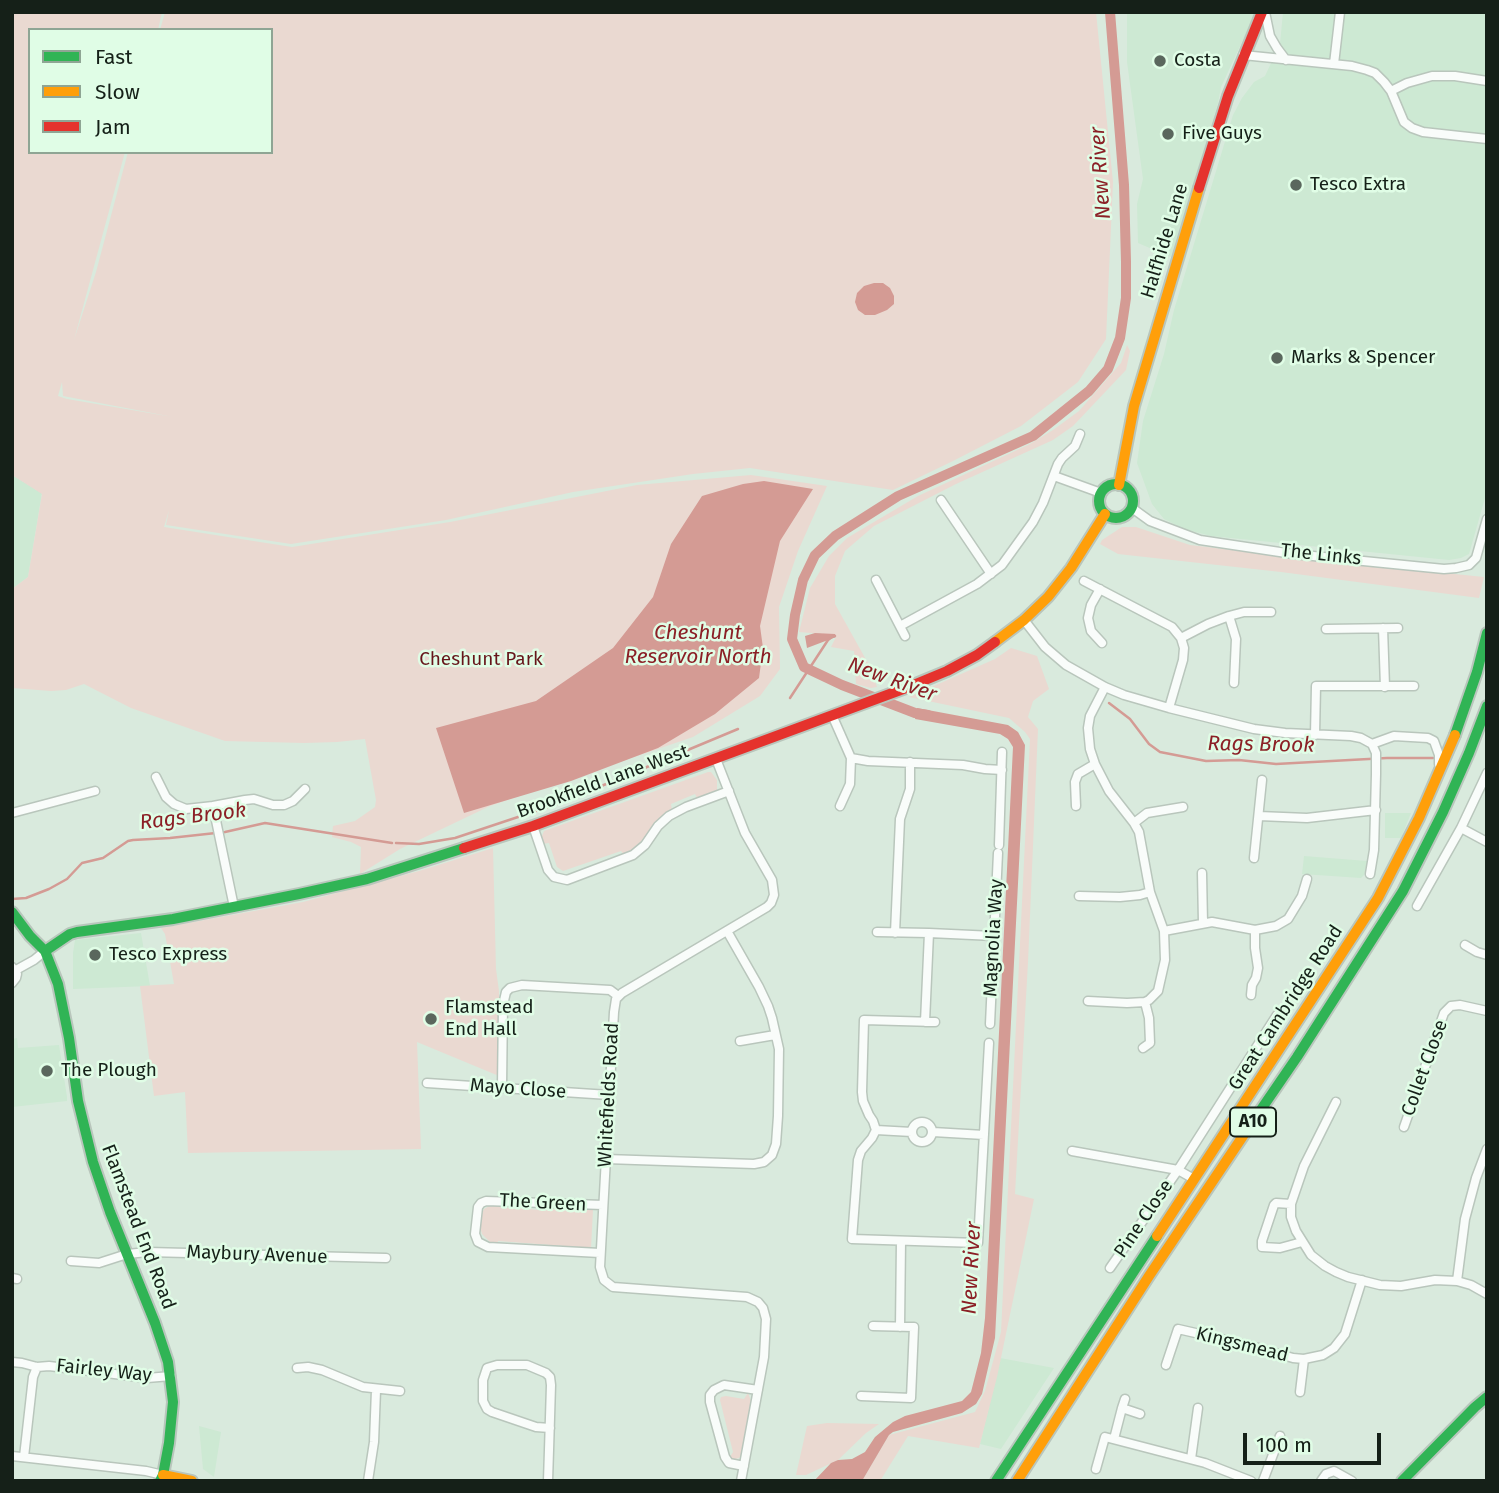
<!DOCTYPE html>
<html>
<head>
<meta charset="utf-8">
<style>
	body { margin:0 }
	#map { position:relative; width:1499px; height:1493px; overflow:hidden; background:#d9eadd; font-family:"Fira Sans",sans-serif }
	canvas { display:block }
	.frame { position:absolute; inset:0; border:14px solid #152018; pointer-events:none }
	.legend { position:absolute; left:28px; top:28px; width:245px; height:126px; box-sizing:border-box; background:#e0fde6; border:2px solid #8fa594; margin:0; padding:9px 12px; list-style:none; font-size:21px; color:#152018 }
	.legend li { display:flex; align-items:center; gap:14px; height:35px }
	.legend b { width:35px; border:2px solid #8fa594 }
	.scale { position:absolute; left:1243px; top:1433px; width:138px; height:32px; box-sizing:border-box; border:4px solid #152018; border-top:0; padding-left:9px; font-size:21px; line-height:24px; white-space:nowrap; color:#152018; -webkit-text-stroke:5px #e0fde6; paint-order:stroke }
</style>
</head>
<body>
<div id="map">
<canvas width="1499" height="1493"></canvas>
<div class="frame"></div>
<ul class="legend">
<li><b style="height:9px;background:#30b455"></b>Fast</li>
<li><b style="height:9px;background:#ff9f0a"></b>Slow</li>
<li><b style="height:9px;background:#e5322d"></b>Jam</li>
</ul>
<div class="scale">100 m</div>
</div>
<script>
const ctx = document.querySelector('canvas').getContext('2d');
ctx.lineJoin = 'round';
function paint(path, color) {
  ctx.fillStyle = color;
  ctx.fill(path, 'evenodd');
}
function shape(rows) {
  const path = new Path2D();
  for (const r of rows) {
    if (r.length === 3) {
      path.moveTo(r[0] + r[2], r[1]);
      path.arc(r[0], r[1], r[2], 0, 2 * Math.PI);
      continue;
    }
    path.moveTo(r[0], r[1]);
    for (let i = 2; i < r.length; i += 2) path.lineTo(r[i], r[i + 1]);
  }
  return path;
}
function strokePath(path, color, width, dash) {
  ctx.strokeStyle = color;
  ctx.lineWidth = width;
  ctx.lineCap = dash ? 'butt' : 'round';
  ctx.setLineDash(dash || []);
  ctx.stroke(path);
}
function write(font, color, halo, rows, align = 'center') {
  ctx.font = font + ' "Fira Sans",sans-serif';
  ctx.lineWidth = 5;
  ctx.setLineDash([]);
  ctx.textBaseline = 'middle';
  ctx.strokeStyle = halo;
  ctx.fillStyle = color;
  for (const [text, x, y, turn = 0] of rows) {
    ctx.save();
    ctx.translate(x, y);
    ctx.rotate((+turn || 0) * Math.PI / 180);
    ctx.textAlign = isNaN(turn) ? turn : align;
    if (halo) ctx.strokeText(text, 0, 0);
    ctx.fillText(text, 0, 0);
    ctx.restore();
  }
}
paint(shape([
	[1127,12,1256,12,1221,87,1218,103,1171,257,1138,243,1137,204,1143,179,1127,62],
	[1283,12,1487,12,1487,491,1469,554,1461,558,1449,560,1211,536,1184,529,1164,519,1152,504,1137,463,1143,421,1164,354,1174,310,1233,115,1242,98,1254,82,1265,76,1280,44],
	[12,475,42,493,28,577,12,589],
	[1385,813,1411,813,1401,838,1385,838],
	[1304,856,1367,861,1364,875,1361,878,1302,874],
	[141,933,150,986,73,989,73,953,75,940],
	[17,1038,18,1048,59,1045,67,1097,67,1101,12,1107,12,1039],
	[1000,1358,1054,1368,1001,1449,980,1444],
	[199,1426,221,1432,214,1477,203,1469]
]), '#cde9d3');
paint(shape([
	[12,12,162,12,158,30,30,30,30,152,125,152,74,340,96,272,128,152,271,152,271,30,160,30,165,12,1096,12,1113,182,1106,339,1078,382,1021,426,953,461,893,490,750,468,693,474,573,492,446,520,291,544,166,525,169,510,164,527,292,547,450,522,637,485,751,475,827,486,798,551,779,607,780,669,760,696,693,737,490,806,400,849,360,874,361,847,351,842,332,837,333,826,355,821,375,807,376,800,365,739,337,742,304,743,225,741,131,708,84,684,66,690,51,691,12,688,12,589,28,577,42,494,12,475],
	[62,382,63,396,173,417,67,399,58,396],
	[1127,345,1130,351,1126,370,1073,426,1053,440,956,484,874,526,845,551,835,576,835,604,869,665,877,687,871,688,856,684,854,651,831,647,836,637,835,635,799,632,810,588,829,556,847,538,918,496,1030,444,1053,430,1079,411,1121,363],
	[1122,527,1136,527,1190,545,1326,561,1484,577,1479,598,1281,572,1118,554,1100,544,1102,540],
	[1011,648,1037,656,1049,689,1033,701,1028,717,1038,729,1028,962,1015,1194,1034,1199,997,1377,979,1448,908,1436,880,1481,862,1481,889,1435,975,1412,985,1391,1001,1332,1030,739,1025,732,1009,718,909,697,995,659],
	[708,772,711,772,717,780,717,790,714,793,698,800,695,794,671,804,672,811,641,845,625,856,621,851,563,871,557,867,549,843,542,844,542,836,544,831],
	[493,848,496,969,499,991,499,1076,417,1042,421,1149,188,1153,185,1092,154,1096,140,986,174,984,165,934,161,928,303,902,419,871],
	[495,1203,501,1203,501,1207,540,1210,547,1206,561,1207,564,1210,585,1211,586,1208,591,1209,593,1210,591,1248,498,1241,498,1244,491,1243,482,1234,480,1226,480,1218,484,1209],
	[748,1393,751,1401,742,1455,739,1458,731,1460,730,1457,733,1452,720,1400,721,1397,726,1396,744,1399],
	[827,1423,879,1424,866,1433,838,1460,806,1475,796,1475,807,1426]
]), '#ead9d1');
paint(shape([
	[874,283,883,283,890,288,894,296,894,304,887,310,875,315,865,315,858,310,855,302,857,293,864,286],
	[764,481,813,489,780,541,760,626,763,648,759,678,715,714,658,748,571,781,464,813,436,728,536,701,613,648,653,597,671,544,702,496,743,484],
	[815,633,835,634,836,637,807,648,805,636],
	[917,708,1008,725,1018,732,1025,745,995,1338,982,1394,976,1404,962,1413,893,1432,889,1435,862,1481,814,1481,831,1463,838,1460,852,1459,865,1452,875,1437,893,1422,905,1416,962,1401,971,1392,981,1353,985,1318,1013,747,1008,739,1000,734,915,719]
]), '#d49b94');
strokePath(shape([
	[790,698,828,640,832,637,835,636],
	[1109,703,1130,719,1149,744,1160,752,1206,761,1239,760,1276,764,1387,758,1433,758],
	[396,843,419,844,455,838,563,802,738,729],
	[12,899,26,898,49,889,67,879,82,863,103,858,128,841,133,840,170,838,225,832,265,823,392,843]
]), '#d49b94', 2.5);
strokePath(shape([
	[928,715,915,713,842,685,804,667,792,639,795,615,803,580,815,555,835,536,898,496,1033,436,1089,391,1108,369,1120,338,1126,298,1126,262,1124,185,1110,12]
]), '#d49b94', 10);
const street = shape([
	[1265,12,1270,36,1277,48,1286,60],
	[1243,55,1352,66,1367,70,1375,73,1384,82,1391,91,1404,122,1412,128,1423,132,1487,139],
	[1334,64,1340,12],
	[1391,91,1407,83,1432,76,1455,76,1487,81],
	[1054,476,1101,493],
	[941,500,991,574],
	[1132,508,1150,521,1200,540,1293,554,1444,569,1456,568,1469,565,1476,558,1487,519],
	[876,580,905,636],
	[1084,581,1172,627,1181,638,1184,648,1183,660,1169,708],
	[1100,589,1091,605,1088,618,1091,631,1102,643],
	[1229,616,1236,639,1234,683],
	[1024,620,1045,647,1066,665,1105,687,1124,695,1169,708,1254,729,1285,733,1351,736,1361,738,1372,744],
	[900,626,977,584,1002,565,1033,522,1043,503,1058,464,1062,458,1075,446,1080,434],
	[1383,628,1385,687],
	[1326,629,1398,628],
	[1181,638,1208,624,1229,616,1244,612,1271,612],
	[832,715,851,758,868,761,963,765,985,769,1002,770],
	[1315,735,1316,686,1414,686],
	[1372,744,1394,736,1428,738,1434,741,1439,755,1439,764],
	[716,759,745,833,772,880,774,895,771,903,767,907,622,993,616,999,614,1012,600,1267,604,1280,613,1287,747,1297,758,1302,763,1308,766,1319,764,1357,741,1481],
	[156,777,166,797,174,804,186,809,213,806,234,907],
	[213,806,245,800,254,799,273,805,284,805,293,801,305,789],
	[840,806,850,784,851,758],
	[1076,806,1075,782,1078,774,1095,764],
	[12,813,95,791],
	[1259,816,1307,818,1376,810],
	[1134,823,1147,813,1183,807],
	[533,826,548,870,554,877,567,880,633,855,645,845,658,826,669,816,686,807,729,791],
	[1461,828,1487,842],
	[999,845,1002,752],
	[1254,858,1262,780],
	[1202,873,1203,923],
	[1370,874,1374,850,1376,774,1376,753,1372,744],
	[1079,896,1120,897,1140,895,1150,892],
	[1417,906,1461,828,1487,773],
	[1255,930,1276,926,1288,919,1302,896,1307,879],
	[1164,931,1212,922,1255,930,1255,948,1258,968,1256,978,1252,985,1251,995],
	[877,932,929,933,925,1022],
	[895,933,900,819,910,789,910,762],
	[929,933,994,936],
	[1465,945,1477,952,1487,955],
	[12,967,17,974,16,978,12,983],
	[16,970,34,960,45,951],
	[1088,1001,1127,1003,1145,1002,1149,1000,1158,991,1165,960,1164,931,1150,892,1139,832,1134,823,1109,791,1095,764,1090,749,1088,728,1090,716,1105,687],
	[935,1022,864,1020,862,1092,863,1101,869,1115,873,1121,876,1130,872,1138,861,1151,858,1160,852,1239,978,1243,989,1043],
	[990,1024,998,853],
	[740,1041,775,1035],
	[1143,1048,1150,1043,1149,1018,1145,1002],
	[427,1083,609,1095],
	[502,1087,503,1005,506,992,510,988,522,985,610,990,618,996],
	[1336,1102,1304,1166,1291,1204,1291,1217,1296,1231,1311,1255,1325,1266,1336,1272,1348,1277,1380,1285,1401,1286,1435,1280,1457,1281,1471,1285,1487,1294],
	[922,1132,10],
	[1404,1127,1444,1013,1451,1006,1460,1005,1487,1011],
	[876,1130,912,1132],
	[933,1132,984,1135],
	[1072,1151,1178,1170,1194,1179],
	[606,1159,754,1164,764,1162,772,1155,776,1144,778,1116,779,1049,772,1018,768,1006,759,987,727,931],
	[1291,1204,1276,1203,1274,1205,1262,1241,1262,1247,1280,1248,1302,1242],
	[600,1253,488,1247,478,1242,475,1234,478,1207,481,1203,486,1201,603,1205],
	[71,1261,99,1263,127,1254,148,1252,386,1258],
	[1110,1268,1178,1170,1277,1015],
	[12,1278,17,1279],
	[1457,1281,1465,1219,1476,1178,1487,1149],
	[900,1327,901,1241],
	[12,1362,22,1363,37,1367,49,1366,147,1378,171,1376],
	[1166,1365,1178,1329,1248,1345,1293,1358,1304,1359,1323,1355,1334,1348,1345,1334,1362,1280],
	[297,1368,308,1367,322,1370,363,1387,400,1391],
	[1300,1392,1304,1359],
	[861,1396,911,1398,914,1327,873,1326],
	[1125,1399,1122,1408,1140,1414],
	[1114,1439,1122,1408],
	[12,1456,146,1471,163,1475],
	[24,1457,33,1377,37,1367],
	[1191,1459,1198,1408],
	[744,1466,729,1463,725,1457,710,1402,710,1395,714,1390,724,1385,758,1390],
	[1096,1469,1105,1437,1205,1463,1251,1481],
	[368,1481,374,1442,376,1390],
	[548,1481,549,1450,551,1385,550,1377,546,1373,527,1365,497,1365,487,1368,483,1380,483,1401,487,1409,492,1412,536,1427,550,1428],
	[1263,1481,1280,1436],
	[1321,1481,1326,1474,1334,1471,1352,1481]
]);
const fast = shape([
	[1116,501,17],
	[1455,735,1477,672,1487,633],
	[12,912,30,936,45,951,58,984,69,1038,78,1101,93,1162,110,1212,155,1323,168,1362,173,1402,169,1443,163,1475,160,1481],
	[45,951,70,934,77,932,173,919,299,894,367,879,464,848],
	[1245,1133,1297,1057,1403,891,1443,812,1469,753,1487,706],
	[996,1481,1157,1236],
	[1402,1481,1475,1407,1487,1397]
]);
const slow = shape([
	[1119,485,1134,406,1199,188],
	[995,642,1024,620,1048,597,1071,568,1105,514],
	[1157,1236,1378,898,1419,818,1455,735],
	[163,1475,192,1481],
	[1017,1481,1149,1276,1245,1133]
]);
const jam = shape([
	[1199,188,1228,96,1262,12],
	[464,848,533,826,906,688,947,671,977,655,995,642]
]);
strokePath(street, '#b9c6bc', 11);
strokePath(fast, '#b9c6bc', 14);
strokePath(slow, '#b9c6bc', 14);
strokePath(jam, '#b9c6bc', 14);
strokePath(street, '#f9fcfa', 8);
strokePath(fast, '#30b455', 10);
strokePath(slow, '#ff9f0a', 10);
strokePath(jam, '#e5322d', 10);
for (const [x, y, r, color] of [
	[1160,61,7,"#5a675d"],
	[1168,134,7,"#5a675d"],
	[1296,185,7,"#5a675d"],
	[1277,358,7,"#5a675d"],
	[95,955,7,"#5a675d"],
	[431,1019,7,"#5a675d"],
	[47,1071,7,"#5a675d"]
]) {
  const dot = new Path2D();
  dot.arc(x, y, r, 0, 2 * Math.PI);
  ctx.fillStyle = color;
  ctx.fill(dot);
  strokePath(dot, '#e0fde6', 2.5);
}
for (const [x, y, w] of [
	[1253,1122,46]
]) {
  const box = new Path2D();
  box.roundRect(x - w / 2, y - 14.5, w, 29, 5);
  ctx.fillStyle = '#e0fde6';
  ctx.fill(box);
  strokePath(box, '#152018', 2);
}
write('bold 18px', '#152018', null, [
	["A10",1253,1122]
]);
write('19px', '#152018', '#e0fde6', [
	["Costa",1174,61],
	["Five Guys",1182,134],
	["Tesco Extra",1310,185],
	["Marks & Spencer",1291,358],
	["Tesco Express",109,955],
	["Flamstead",445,1008],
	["End Hall",445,1030],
	["The Plough",61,1071]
], 'left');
write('19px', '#152018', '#e0fde6', [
	["Halfhide Lane",1165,241,-73],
	["The Links",1321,555,6],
	["Brookfield Lane West",603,782,-20],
	["Magnolia Way",994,938,-87],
	["Great Cambridge Road",1286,1008,-57],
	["Collet Close",1425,1068,-70],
	["Mayo Close",518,1089,4],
	["Whitefields Road",609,1095,-87],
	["The Green",543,1203,3],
	["Pine Close",1144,1219,-56],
	["Flamstead End Road",138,1227,69],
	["Maybury Avenue",257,1255,2],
	["Kingsmead",1242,1345,14],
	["Fairley Way",104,1371,6]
]);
write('19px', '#66151a', '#e0fde6', [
	["Cheshunt Park",481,660]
]);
write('italic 21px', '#8b2026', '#e0fde6', [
	["New River",1101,173,-94],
	["Cheshunt",698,633],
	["Reservoir North",698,657],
	["New River",892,680,20],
	["Rags Brook",1261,745,1],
	["Rags Brook",193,817,-7],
	["New River",972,1268,-87]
]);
</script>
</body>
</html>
